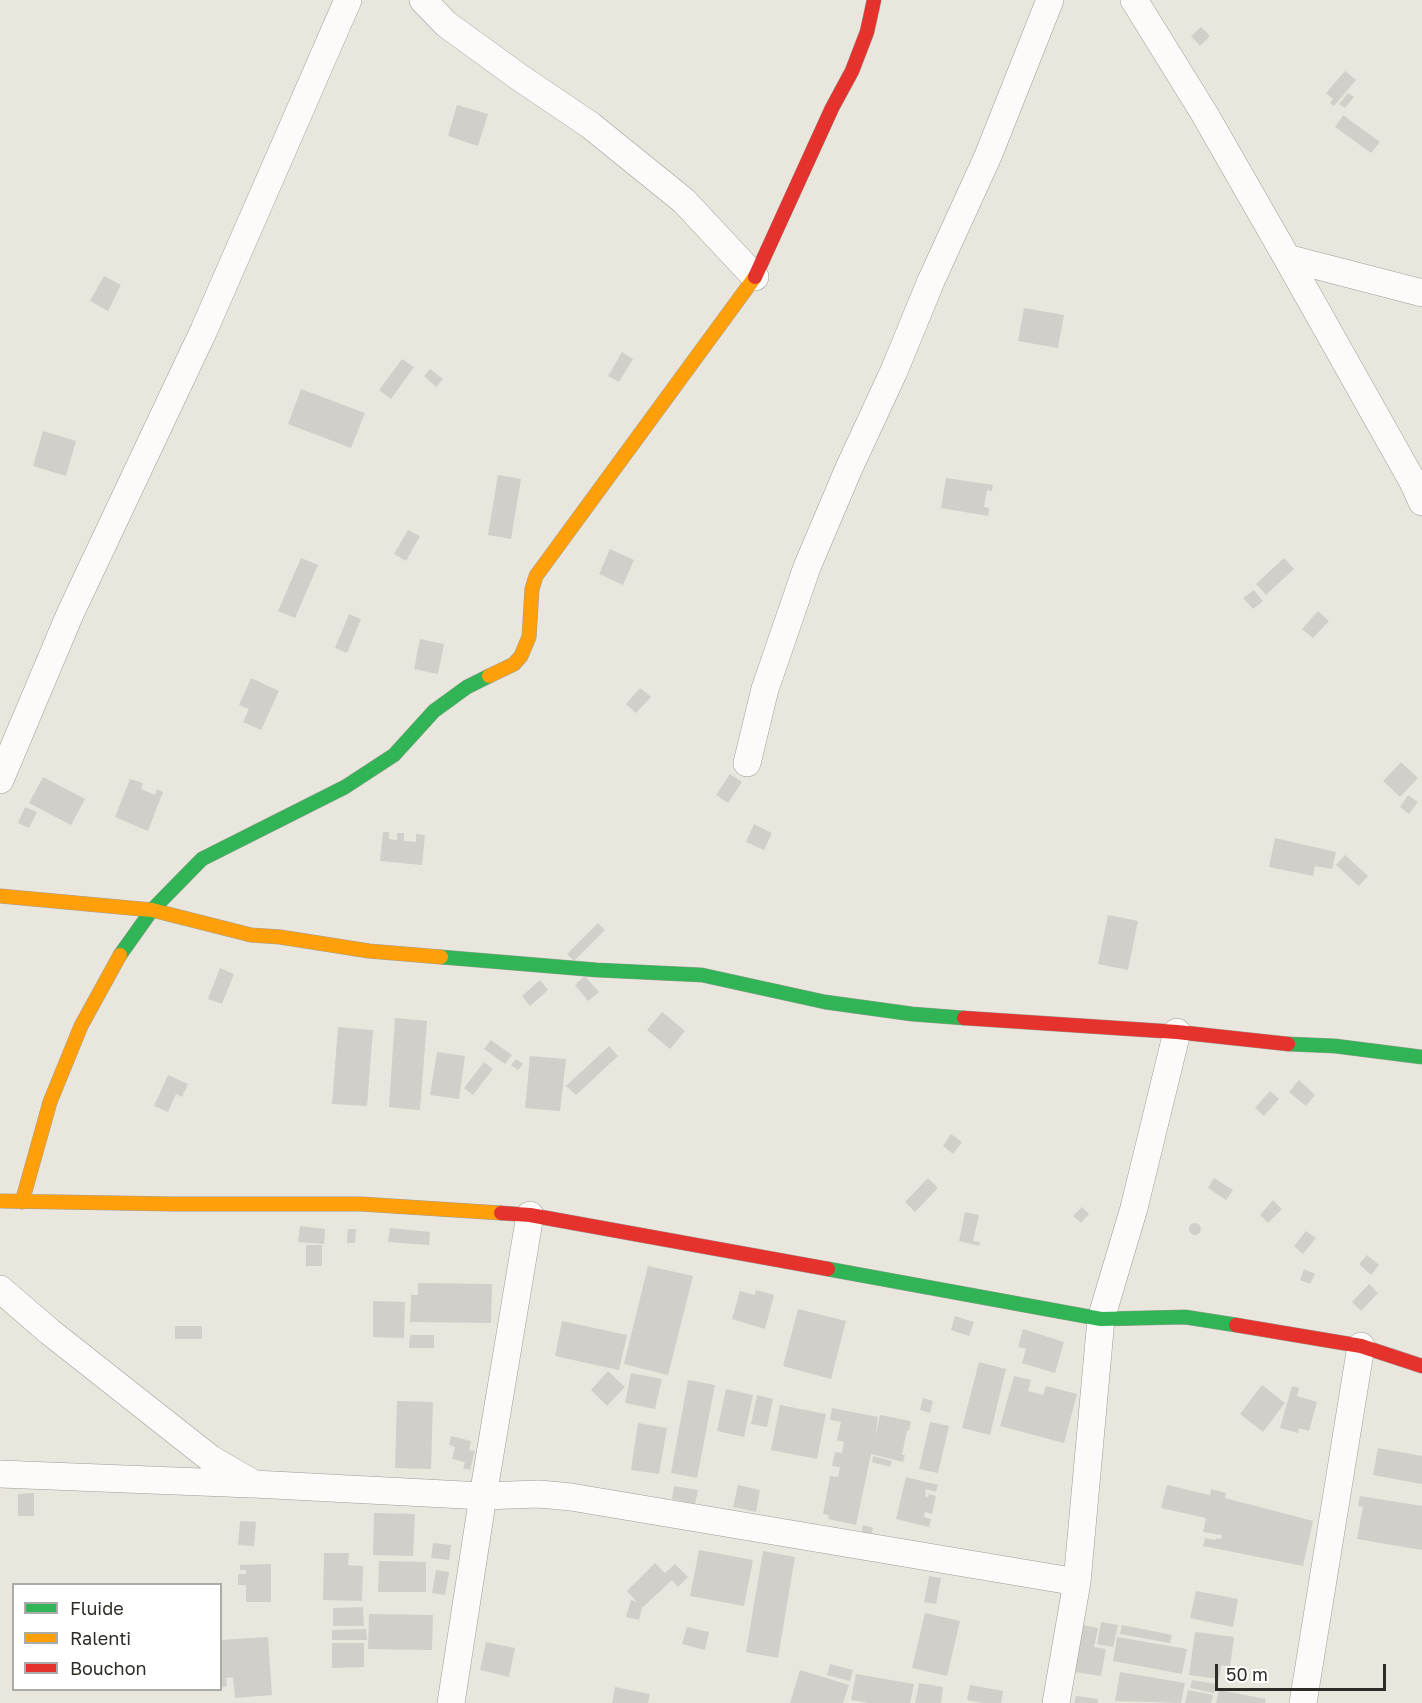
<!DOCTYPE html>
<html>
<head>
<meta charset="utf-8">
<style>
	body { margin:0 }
	#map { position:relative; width:1422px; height:1703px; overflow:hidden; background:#e9e6de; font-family:"Golos Text",sans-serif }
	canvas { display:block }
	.legend { position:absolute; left:12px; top:1583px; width:210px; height:108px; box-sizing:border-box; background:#fff; border:2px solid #ababa8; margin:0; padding:8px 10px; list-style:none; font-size:18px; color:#2e2c26 }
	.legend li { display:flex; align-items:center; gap:12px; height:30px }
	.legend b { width:30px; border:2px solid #ababa8 }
	.scale { position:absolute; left:1215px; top:1664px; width:171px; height:27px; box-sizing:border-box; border:3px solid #2e2c26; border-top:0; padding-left:8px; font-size:18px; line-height:21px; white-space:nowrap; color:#2e2c26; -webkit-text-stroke:4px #fff; paint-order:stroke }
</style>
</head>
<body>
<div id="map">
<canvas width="1422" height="1703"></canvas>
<ul class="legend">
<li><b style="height:8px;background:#30b455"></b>Fluide</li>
<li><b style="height:8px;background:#ff9f0a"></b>Ralenti</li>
<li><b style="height:8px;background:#e5322d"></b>Bouchon</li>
</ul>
<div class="scale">50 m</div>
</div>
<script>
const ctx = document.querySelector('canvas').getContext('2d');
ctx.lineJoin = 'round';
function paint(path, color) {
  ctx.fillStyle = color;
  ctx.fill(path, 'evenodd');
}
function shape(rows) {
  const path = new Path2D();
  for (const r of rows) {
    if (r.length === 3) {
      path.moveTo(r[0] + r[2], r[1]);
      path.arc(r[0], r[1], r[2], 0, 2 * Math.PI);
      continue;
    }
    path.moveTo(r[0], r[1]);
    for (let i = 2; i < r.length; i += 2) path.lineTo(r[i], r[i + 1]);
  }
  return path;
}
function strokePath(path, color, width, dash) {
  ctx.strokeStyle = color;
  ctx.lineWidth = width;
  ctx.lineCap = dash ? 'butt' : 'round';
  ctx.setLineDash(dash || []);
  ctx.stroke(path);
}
paint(shape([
	[1201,27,1210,36,1200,46,1191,36],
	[1345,71,1356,80,1334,106,1330,103,1333,99,1326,93],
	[1348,93,1354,97,1345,108,1339,104],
	[457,105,488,114,478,146,448,136],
	[1343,115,1380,142,1371,153,1335,127],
	[104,276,121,285,108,311,90,301],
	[1024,308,1064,315,1058,348,1018,341],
	[622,352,633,359,619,382,608,376],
	[402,359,414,367,391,399,379,390],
	[430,369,443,379,436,387,424,376],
	[301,389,365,413,351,448,288,424],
	[43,431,76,441,66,476,33,466],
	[498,475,521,479,511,539,488,535],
	[946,478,993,485,992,491,987,490,984,507,989,508,988,516,941,508],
	[408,530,420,536,406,561,394,554],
	[610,549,634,560,623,585,599,574],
	[301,558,318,565,295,618,278,611],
	[1284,558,1294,569,1266,595,1256,584],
	[1254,590,1263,601,1253,609,1243,598],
	[1318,611,1329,621,1313,638,1302,629],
	[349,614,361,619,347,653,335,648],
	[420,639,444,644,438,674,414,669],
	[251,678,279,691,261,730,243,722,249,709,239,705],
	[640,688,651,697,636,713,626,704],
	[1401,762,1418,778,1400,797,1383,781],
	[730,774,742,782,728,803,716,795],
	[43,777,85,799,71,825,29,803],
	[130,779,143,783,141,789,155,795,157,789,163,792,148,831,115,817],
	[1408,795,1418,802,1409,814,1400,807],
	[25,807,37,812,29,828,18,823],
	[754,824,772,833,764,850,746,842],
	[383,832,389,832,389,839,397,840,397,833,404,833,404,841,416,842,416,834,425,835,422,865,380,861],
	[1275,838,1336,852,1332,869,1315,866,1313,876,1269,867],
	[1345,855,1368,876,1359,886,1336,865],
	[1108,915,1138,921,1128,970,1098,964],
	[598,923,605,930,574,961,567,954],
	[220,968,234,974,222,1004,208,999],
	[585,976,599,992,588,1001,575,985],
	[540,980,548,990,530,1006,522,996],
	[662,1012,685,1031,670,1049,647,1030],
	[395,1018,427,1021,420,1110,389,1107],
	[338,1027,373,1030,367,1106,332,1104],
	[491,1040,512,1055,505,1064,484,1049],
	[609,1046,618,1056,576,1095,566,1086],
	[437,1052,465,1056,459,1099,430,1095],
	[530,1056,566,1059,560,1111,525,1108],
	[516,1059,523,1064,518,1070,511,1065],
	[484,1062,493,1069,473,1095,464,1088],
	[168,1075,188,1084,182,1097,176,1094,168,1112,154,1106],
	[1299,1080,1315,1095,1306,1106,1289,1092],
	[1270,1091,1279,1099,1264,1116,1255,1108],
	[951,1134,962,1142,953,1154,943,1146],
	[928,1178,938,1188,915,1212,905,1202],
	[1214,1178,1233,1190,1226,1200,1208,1188],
	[1273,1200,1282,1209,1268,1223,1260,1215],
	[1082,1207,1089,1214,1081,1223,1073,1216],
	[965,1212,979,1215,973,1241,980,1242,979,1246,959,1241],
	[1195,1229,6],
	[300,1226,325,1229,324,1244,298,1242],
	[390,1228,430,1232,429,1245,388,1242],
	[348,1229,356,1229,355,1243,347,1243],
	[1306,1231,1316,1238,1303,1254,1294,1246],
	[306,1245,322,1245,322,1266,306,1266],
	[1367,1255,1379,1265,1371,1275,1359,1264],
	[648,1266,693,1276,668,1375,624,1364],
	[1304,1269,1315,1274,1310,1284,1300,1280],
	[418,1283,492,1284,491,1323,410,1322,411,1295,418,1295],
	[1369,1284,1378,1293,1361,1311,1352,1302],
	[756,1290,774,1295,765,1329,732,1319,740,1291,755,1295],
	[373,1301,405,1302,404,1338,373,1337],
	[798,1309,846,1321,831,1379,783,1366],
	[955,1316,974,1322,969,1336,951,1330],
	[562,1321,627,1335,619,1370,555,1356],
	[175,1326,202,1326,202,1339,175,1339],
	[1023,1329,1064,1342,1055,1373,1022,1363,1026,1349,1018,1347],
	[410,1335,434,1335,434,1348,409,1348],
	[979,1362,1006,1369,990,1435,962,1428],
	[608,1371,625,1387,607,1406,591,1390],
	[631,1373,662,1379,655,1409,625,1403],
	[1014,1376,1031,1380,1028,1391,1043,1395,1046,1386,1077,1394,1064,1443,1000,1426],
	[688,1380,715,1385,697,1478,671,1473],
	[1262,1385,1285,1403,1263,1432,1240,1414],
	[1292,1386,1299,1388,1297,1396,1317,1402,1309,1431,1299,1428,1298,1433,1280,1428],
	[726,1389,753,1395,744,1437,717,1431],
	[757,1395,773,1399,767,1427,751,1424],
	[923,1398,933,1401,930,1413,920,1410],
	[397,1401,433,1402,431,1469,395,1468],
	[780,1405,826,1414,817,1459,771,1450],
	[832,1408,878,1417,875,1438,880,1415,911,1421,909,1431,907,1430,902,1455,905,1455,903,1462,871,1454,856,1525,828,1519,829,1515,823,1514,830,1476,838,1477,840,1467,832,1466,835,1452,842,1453,844,1442,837,1440,841,1422,830,1420],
	[930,1422,949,1426,938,1473,919,1469],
	[638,1423,667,1428,659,1474,631,1470],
	[451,1436,471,1441,469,1450,475,1451,470,1470,463,1468,465,1462,452,1459,455,1447,449,1445],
	[1378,1448,1422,1456,1422,1484,1373,1475],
	[873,1456,892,1461,890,1467,872,1462],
	[906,1477,938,1485,936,1492,926,1489,925,1496,928,1497,929,1494,936,1496,932,1514,925,1512,924,1517,931,1519,929,1527,896,1519],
	[738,1485,760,1490,756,1512,733,1507],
	[1167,1485,1210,1495,1211,1489,1226,1493,1225,1498,1313,1521,1303,1566,1203,1546,1205,1538,1216,1540,1216,1538,1221,1539,1222,1535,1203,1532,1206,1518,1161,1508],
	[674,1486,698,1490,695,1504,672,1499],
	[34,1493,34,1516,18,1516,18,1494],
	[1360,1496,1422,1506,1422,1550,1357,1539,1363,1507,1358,1506],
	[374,1513,415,1514,413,1556,373,1555],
	[240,1521,256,1522,254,1546,238,1545],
	[863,1525,873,1528,870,1538,861,1535],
	[433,1543,451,1545,449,1560,431,1558],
	[699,1550,753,1560,744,1606,690,1596],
	[763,1551,795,1557,778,1658,746,1652],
	[324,1553,349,1553,348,1565,363,1566,362,1601,323,1600],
	[379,1561,426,1562,426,1592,378,1592],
	[655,1563,665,1573,675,1564,688,1577,678,1587,672,1580,642,1608,639,1620,626,1617,631,1600,637,1602,627,1591],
	[271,1564,271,1602,246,1602,246,1585,238,1585,238,1574,246,1574,246,1570,240,1570,240,1565],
	[436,1570,449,1572,445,1595,432,1593],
	[929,1576,941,1578,936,1604,924,1602],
	[1196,1591,1238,1599,1233,1627,1190,1618],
	[363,1607,364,1626,333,1626,333,1608],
	[925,1613,960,1621,947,1676,912,1668],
	[369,1614,433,1615,432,1650,368,1649],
	[1101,1622,1118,1625,1113,1647,1097,1644],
	[1083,1625,1098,1628,1094,1647,1106,1649,1101,1676,1075,1672],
	[1122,1625,1172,1635,1170,1643,1120,1634],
	[687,1627,709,1632,705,1650,682,1644],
	[366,1629,367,1640,332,1640,332,1630],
	[1195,1632,1234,1637,1230,1667,1221,1665,1219,1679,1189,1675],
	[268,1637,272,1695,235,1698,233,1677,226,1678,227,1686,220,1687,220,1640],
	[1117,1637,1187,1649,1182,1674,1113,1661],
	[486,1642,515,1648,509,1677,480,1670],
	[332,1643,364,1643,364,1667,332,1668],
	[830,1664,853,1670,850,1681,827,1675],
	[800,1670,849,1685,843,1703,790,1703],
	[1120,1672,1185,1683,1181,1703,1115,1701],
	[856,1674,914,1684,910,1703,869,1703,851,1700],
	[1192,1680,1216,1684,1214,1693,1190,1688],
	[919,1683,943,1687,941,1703,915,1703],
	[970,1685,1003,1691,1001,1703,983,1703,967,1700],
	[615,1687,650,1694,648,1703,612,1703],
	[1188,1690,1213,1695,1211,1703,1185,1703],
	[1219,1690,1266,1699,1265,1703,1216,1703],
	[1076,1696,1098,1699,1098,1703,1074,1703]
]), '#d1cfc9');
const street = shape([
	[423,0,446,24,519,77,590,125,684,201,755,277],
	[1134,0,1204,113,1287,258,1413,482,1422,502],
	[1287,258,1422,293],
	[747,763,765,689,807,567,849,468,894,371,931,281,988,156,1050,0],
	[0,780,70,614,204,330,348,0],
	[0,1289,50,1332,211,1459,254,1484,483,1496,539,1494,571,1497,1077,1582],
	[0,1474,251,1484],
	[451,1703,483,1496,530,1215],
	[1056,1703,1077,1582,1101,1319,1134,1208,1177,1032],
	[1303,1703,1361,1346]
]);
const fast = shape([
	[120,955,152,910,202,859,345,787,394,755,434,711,467,687,489,676],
	[441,957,597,970,702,975,825,1002,912,1014,964,1018],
	[1288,1044,1335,1046,1422,1057],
	[828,1269,1101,1319,1185,1317,1236,1325]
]);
const slow = shape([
	[489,676,514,664,521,656,529,637,532,589,536,576,755,277],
	[0,896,152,910,251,935,280,937,369,951,441,957],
	[2,1201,173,1204,361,1204,501,1213],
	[22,1202,50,1102,81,1026,120,955]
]);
const jam = shape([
	[755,277,832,108,852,71,867,32,874,0],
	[964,1018,1177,1032,1288,1044],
	[501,1213,530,1215,828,1269],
	[1236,1325,1361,1346,1422,1366]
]);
strokePath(street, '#9e9c96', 28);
strokePath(fast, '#9e9c96', 15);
strokePath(slow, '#9e9c96', 15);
strokePath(jam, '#9e9c96', 15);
strokePath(street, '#fcfbfa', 27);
strokePath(fast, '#30b455', 14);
strokePath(slow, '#ff9f0a', 14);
strokePath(jam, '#e5322d', 14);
</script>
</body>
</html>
